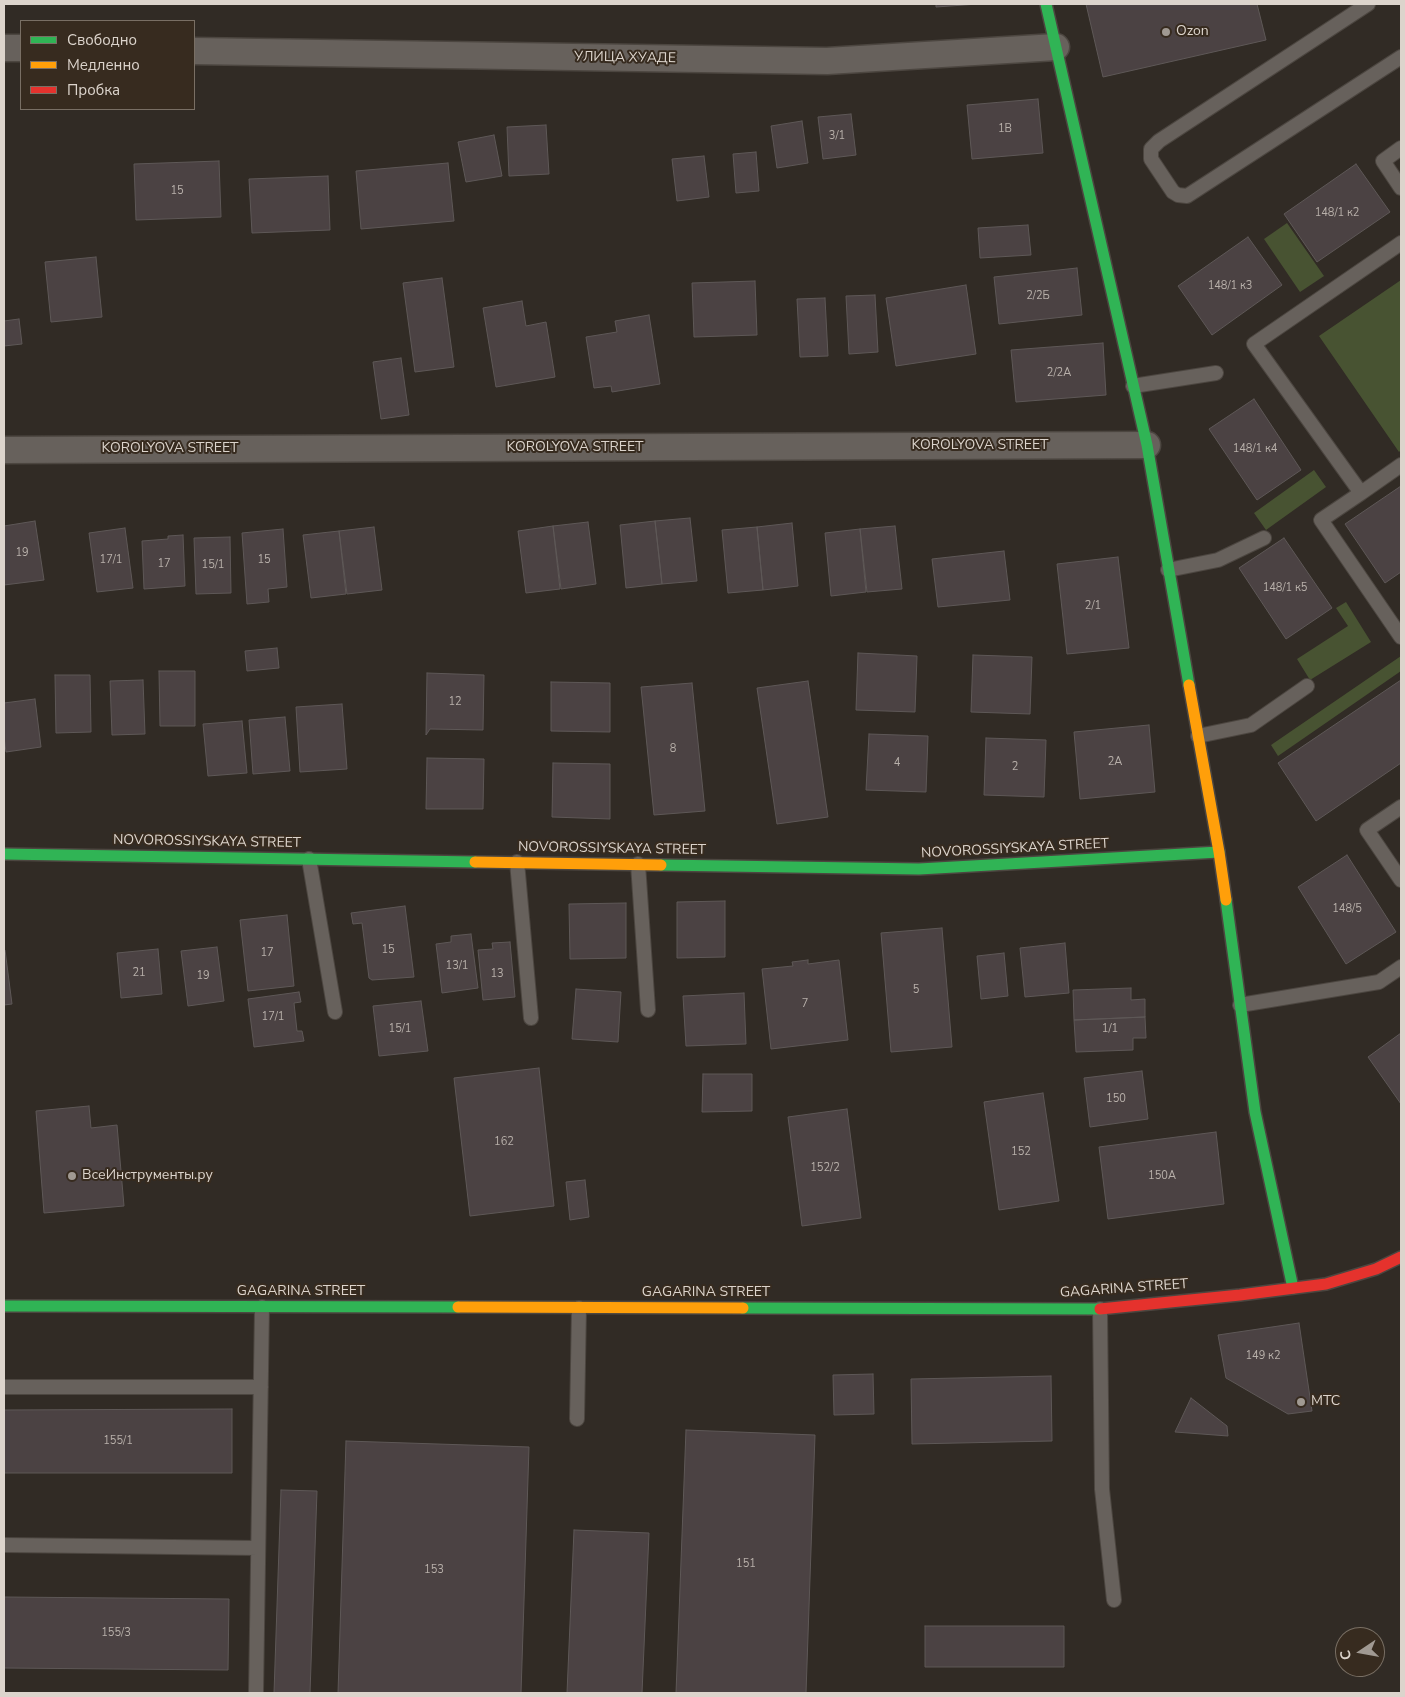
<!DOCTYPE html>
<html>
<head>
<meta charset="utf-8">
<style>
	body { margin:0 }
	#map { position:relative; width:1405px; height:1697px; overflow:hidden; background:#312b25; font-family:"Nunito Sans",sans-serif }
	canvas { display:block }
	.frame { position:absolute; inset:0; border:5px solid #dcd4cc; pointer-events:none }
	.legend { position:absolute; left:20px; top:20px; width:175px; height:90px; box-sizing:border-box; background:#372b1f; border:1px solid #796f64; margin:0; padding:6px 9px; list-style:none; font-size:15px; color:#dcd4cc }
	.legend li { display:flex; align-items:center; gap:10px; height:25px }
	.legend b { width:25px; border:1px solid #796f64 }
	.north { position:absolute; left:1335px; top:1627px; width:50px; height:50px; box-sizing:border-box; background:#372b1f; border:1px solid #796f64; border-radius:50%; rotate:258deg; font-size:14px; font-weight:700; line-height:20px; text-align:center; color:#dcd4cc }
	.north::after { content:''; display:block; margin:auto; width:18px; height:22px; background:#a09992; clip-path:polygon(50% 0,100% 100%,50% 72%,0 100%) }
</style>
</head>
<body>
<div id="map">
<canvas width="1405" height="1697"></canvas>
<div class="frame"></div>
<ul class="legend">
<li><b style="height:6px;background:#30b455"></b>Свободно</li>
<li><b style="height:6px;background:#ff9f0a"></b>Медленно</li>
<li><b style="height:6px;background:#e5322d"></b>Пробка</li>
</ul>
<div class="north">С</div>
</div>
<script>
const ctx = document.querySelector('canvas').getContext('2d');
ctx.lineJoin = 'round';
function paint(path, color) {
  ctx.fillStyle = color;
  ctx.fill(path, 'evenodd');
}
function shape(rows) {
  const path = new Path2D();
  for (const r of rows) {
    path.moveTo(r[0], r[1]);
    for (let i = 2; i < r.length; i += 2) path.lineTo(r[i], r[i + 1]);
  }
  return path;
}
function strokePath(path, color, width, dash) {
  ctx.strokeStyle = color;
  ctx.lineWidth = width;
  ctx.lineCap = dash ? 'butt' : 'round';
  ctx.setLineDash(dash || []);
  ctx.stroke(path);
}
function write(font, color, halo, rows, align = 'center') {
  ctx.font = font + ' "Nunito Sans",sans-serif';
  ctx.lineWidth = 4;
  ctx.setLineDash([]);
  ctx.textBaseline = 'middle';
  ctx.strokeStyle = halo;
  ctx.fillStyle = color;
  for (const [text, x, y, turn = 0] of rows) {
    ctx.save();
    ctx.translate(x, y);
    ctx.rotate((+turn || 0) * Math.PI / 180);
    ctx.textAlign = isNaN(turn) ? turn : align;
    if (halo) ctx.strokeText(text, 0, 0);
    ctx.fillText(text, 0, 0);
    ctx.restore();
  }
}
paint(shape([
	[1287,223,1324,276,1300,292,1264,239],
	[1401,280,1401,450,1399,452,1319,336],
	[1314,470,1326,487,1266,530,1254,513],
	[1346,602,1371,642,1310,680,1297,659,1348,626,1336,608],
	[1401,656,1401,671,1278,756,1271,745]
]), '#485332');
const building = shape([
	[936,4,978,4,936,7,936,4],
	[1086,4,1257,4,1266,40,1103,77,1086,4],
	[1038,99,1043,153,972,159,967,105,1038,99],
	[851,114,856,155,823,159,818,117,851,114],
	[802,121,808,163,777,168,771,126,802,121],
	[546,125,549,174,509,176,507,127,546,125],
	[494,135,502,176,466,182,458,142,494,135],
	[756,152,759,191,736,193,733,154,756,152],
	[704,156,709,197,677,201,672,159,704,156],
	[219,161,221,217,136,220,134,164,219,161],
	[448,163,454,221,361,229,356,171,448,163],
	[1356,164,1390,212,1317,262,1284,214,1356,164],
	[328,176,330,230,252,233,249,179,328,176],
	[1028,225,1031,255,980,258,978,228,1028,225],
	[1248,237,1282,285,1212,335,1178,286,1248,237],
	[96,257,102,317,51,322,45,262,96,257],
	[1077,268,1082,315,999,324,994,277,1077,268],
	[442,278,454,367,415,372,403,283,442,278],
	[755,281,757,335,694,337,692,283,755,281],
	[966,285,976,354,896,366,886,298,966,285],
	[875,295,878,352,849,354,846,296,875,295],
	[825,298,828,356,800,357,797,299,825,298],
	[522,301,526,326,546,322,555,377,496,387,483,308,522,301],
	[649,315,660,384,612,392,611,386,594,388,586,337,617,332,615,321,649,315],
	[19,319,22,344,4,346,4,321,19,319],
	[1103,343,1106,395,1016,402,1011,350,1103,343],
	[401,358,409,415,381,419,373,362,401,358],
	[1254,399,1301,470,1257,500,1209,429,1254,399],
	[1401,486,1401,572,1385,583,1345,524,1401,486],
	[690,518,697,581,662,584,655,521,690,518],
	[35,521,44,580,4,585,4,526,35,521],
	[655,521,662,584,626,588,620,525,655,521],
	[588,522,596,584,561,589,553,526,588,522],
	[792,523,798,586,763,590,757,527,792,523],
	[553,526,560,589,526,593,518,531,553,526],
	[895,526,902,589,867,592,860,529,895,526],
	[374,527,382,590,347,594,339,531,374,527],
	[757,527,763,590,728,593,722,530,757,527],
	[125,528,133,588,97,592,89,533,125,528],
	[283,529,287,587,268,589,269,602,247,604,242,533,283,529],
	[860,529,866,592,831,596,825,533,860,529],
	[339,531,346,594,311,598,303,535,339,531],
	[183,535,185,586,144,589,142,541,168,539,168,536,183,535],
	[230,537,231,593,196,594,194,538,230,537],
	[1284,538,1332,608,1286,639,1239,568,1284,538],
	[1004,551,1010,600,938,607,932,559,1004,551],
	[1118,557,1129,648,1067,654,1057,564,1118,557],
	[277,648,279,668,247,671,245,651,277,648],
	[858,653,917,656,915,712,856,710,858,653],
	[973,655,1032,657,1030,714,971,712,973,655],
	[159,671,195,671,195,726,160,726,159,671],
	[427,673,484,675,483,730,430,729,426,735,427,673],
	[55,675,90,675,91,732,56,733,55,675],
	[143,680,145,734,112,735,110,681,143,680],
	[1401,680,1401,763,1316,821,1278,763,1401,680],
	[808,681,828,817,777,824,757,688,808,681],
	[551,682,610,683,610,732,551,731,551,682],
	[692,683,705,811,654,815,641,687,692,683],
	[35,699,41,747,6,752,4,737,4,703,35,699],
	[342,704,347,769,300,772,296,707,342,704],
	[285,717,290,771,253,774,249,720,285,717],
	[242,721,247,773,208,776,203,724,242,721],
	[1149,725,1155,792,1080,799,1074,732,1149,725],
	[869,734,928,736,926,792,866,790,869,734],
	[986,738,1046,740,1044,797,984,795,986,738],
	[427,758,484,759,483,809,426,809,427,758],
	[553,763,610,764,610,819,552,817,553,763],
	[1347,855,1396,932,1346,964,1298,887,1347,855],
	[725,901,725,957,677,958,677,902,725,901],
	[626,903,626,958,570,959,569,904,626,903],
	[405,906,414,977,372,980,369,978,362,923,353,924,351,913,405,906],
	[287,915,294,986,248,991,240,920,287,915],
	[942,928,952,1047,891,1052,881,933,942,928],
	[471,934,478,988,442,993,436,944,451,942,451,936,471,934],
	[510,942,515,997,483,1000,478,950,493,949,492,943,510,942],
	[1065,943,1069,993,1025,997,1020,948,1065,943],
	[217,947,224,1001,188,1006,181,951,217,947],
	[158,949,162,994,121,998,117,953,158,949],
	[4,950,5,950,12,1004,4,1005,4,950],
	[1004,953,1008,996,981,999,977,956,1004,953],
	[808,960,808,964,839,960,848,1040,771,1049,762,969,793,966,792,962,808,960],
	[1131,988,1131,1000,1145,999,1145,1017,1074,1020,1073,990,1131,988],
	[576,989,621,992,618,1042,572,1039,576,989],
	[299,992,301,1002,294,1003,297,1031,302,1031,304,1041,254,1047,248,999,299,992],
	[744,993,746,1044,686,1046,683,996,744,993],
	[421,1001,428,1051,379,1056,373,1006,421,1001],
	[1145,1017,1146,1038,1133,1038,1133,1050,1076,1052,1074,1020,1145,1017],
	[1401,1033,1401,1104,1368,1057,1401,1033],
	[539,1068,554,1206,470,1216,454,1078,539,1068],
	[1142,1071,1148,1119,1090,1127,1084,1078,1142,1071],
	[703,1074,752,1074,752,1111,702,1112,703,1074],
	[1043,1093,1059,1201,999,1210,984,1102,1043,1093],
	[89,1106,91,1128,117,1125,124,1206,44,1213,36,1111,89,1106],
	[847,1109,861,1218,802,1226,788,1117,847,1109],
	[1216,1132,1224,1204,1108,1219,1099,1147,1216,1132],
	[585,1180,589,1217,570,1220,566,1182,585,1180],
	[1299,1323,1312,1411,1288,1414,1226,1378,1218,1335,1299,1323],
	[873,1374,874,1414,834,1415,833,1375,873,1374],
	[1051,1376,1052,1441,912,1444,911,1379,1051,1376],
	[1191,1398,1227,1426,1228,1436,1175,1432,1191,1398],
	[232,1409,232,1473,4,1473,4,1410,232,1409],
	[686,1430,815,1435,806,1693,676,1693,686,1430],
	[346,1441,529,1447,521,1693,338,1693,346,1441],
	[281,1490,317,1491,310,1693,274,1693,281,1490],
	[574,1530,649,1533,642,1693,567,1693,574,1530],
	[4,1597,229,1599,228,1670,4,1668,4,1597],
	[925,1626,1064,1626,1064,1667,925,1667,925,1626]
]);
paint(building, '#4b4243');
strokePath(building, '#5e5857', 1);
const lane = shape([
	[1368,4,1159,141,1151,149,1151,159,1173,192,1178,195,1187,196,1401,57],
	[1401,148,1383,161,1401,188],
	[1401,243,1254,344,1361,493,1321,520,1401,637],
	[1133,386,1216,373],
	[1361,493,1401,465],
	[1168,570,1218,560,1264,538],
	[1198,736,1251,725,1307,686],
	[1401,807,1367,830,1401,880],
	[309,859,335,1012],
	[517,862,531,1018],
	[638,864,648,1010],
	[1240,1005,1379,982,1401,967],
	[1100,1309,1102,1489,1114,1600],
	[4,1387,261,1387],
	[577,1419,579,1308],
	[4,1545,258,1548],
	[256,1693,262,1307]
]);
const street = shape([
	[4,48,21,48],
	[194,51,827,61,1056,47],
	[4,450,1147,445]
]);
const fast = shape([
	[1046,4,1147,445,1189,685],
	[4,854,475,862],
	[661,865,919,869,1219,852],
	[1226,900,1255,1112,1293,1288],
	[4,1306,458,1307],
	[743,1308,1100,1309]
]);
const slow = shape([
	[1189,685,1219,852,1226,900],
	[475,862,661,865],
	[458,1307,743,1308]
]);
const jam = shape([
	[1100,1309,1240,1295,1326,1284,1376,1269,1401,1257]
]);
strokePath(lane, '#4c4640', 16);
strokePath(street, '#4c4640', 29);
strokePath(fast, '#4c4640', 14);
strokePath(slow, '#4c4640', 14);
strokePath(jam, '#4c4640', 14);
strokePath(lane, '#67615c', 14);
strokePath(street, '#67615c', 26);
strokePath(fast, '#30b455', 11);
strokePath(slow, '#ff9f0a', 11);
strokePath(jam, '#e5322d', 11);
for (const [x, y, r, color] of [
	[1166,32,5,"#a09992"],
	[72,1176,5,"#a09992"],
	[1301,1402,5,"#a09992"]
]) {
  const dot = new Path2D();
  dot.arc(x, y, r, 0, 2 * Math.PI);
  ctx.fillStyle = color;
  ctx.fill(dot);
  strokePath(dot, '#372b1f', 2);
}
write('11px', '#b8b0aa', null, [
	["1В",1005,129],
	["3/1",837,136],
	["15",177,191],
	["148/1 к2",1337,213],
	["148/1 к3",1230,286],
	["2/2Б",1038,296],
	["2/2А",1059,373],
	["148/1 к4",1255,449],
	["19",22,553],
	["17/1",111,560],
	["15",264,560],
	["17",164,564],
	["15/1",213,565],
	["148/1 к5",1285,588],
	["2/1",1093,606],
	["12",455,702],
	["8",673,749],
	["2А",1115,762],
	["4",897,763],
	["2",1015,767],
	["148/5",1347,909],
	["15",388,950],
	["17",267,953],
	["13/1",457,966],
	["21",139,973],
	["13",497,974],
	["19",203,976],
	["5",916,990],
	["7",805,1004],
	["17/1",273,1017],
	["15/1",400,1029],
	["1/1",1110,1029],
	["150",1116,1099],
	["162",504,1142],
	["152",1021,1152],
	["152/2",825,1168],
	["150А",1162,1176],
	["149 к2",1263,1356],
	["155/1",118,1441],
	["151",746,1564],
	["153",434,1570],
	["155/3",116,1633]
]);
write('14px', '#dcd4cc', '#372b1f', [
	["Ozon",1176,32],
	["ВсеИнструменты.ру",82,1176],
	["МТС",1311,1402]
], 'left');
write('14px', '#dcd4cc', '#372b1f', [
	["УЛИЦА ХУАДЕ",625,58,1],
	["KOROLYOVA STREET",980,446],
	["KOROLYOVA STREET",575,448],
	["KOROLYOVA STREET",170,449],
	["NOVOROSSIYSKAYA STREET",207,842,1],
	["NOVOROSSIYSKAYA STREET",612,849,1],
	["NOVOROSSIYSKAYA STREET",1015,849,-3],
	["GAGARINA STREET",1124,1289,-4],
	["GAGARINA STREET",301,1292],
	["GAGARINA STREET",706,1293]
]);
</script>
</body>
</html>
